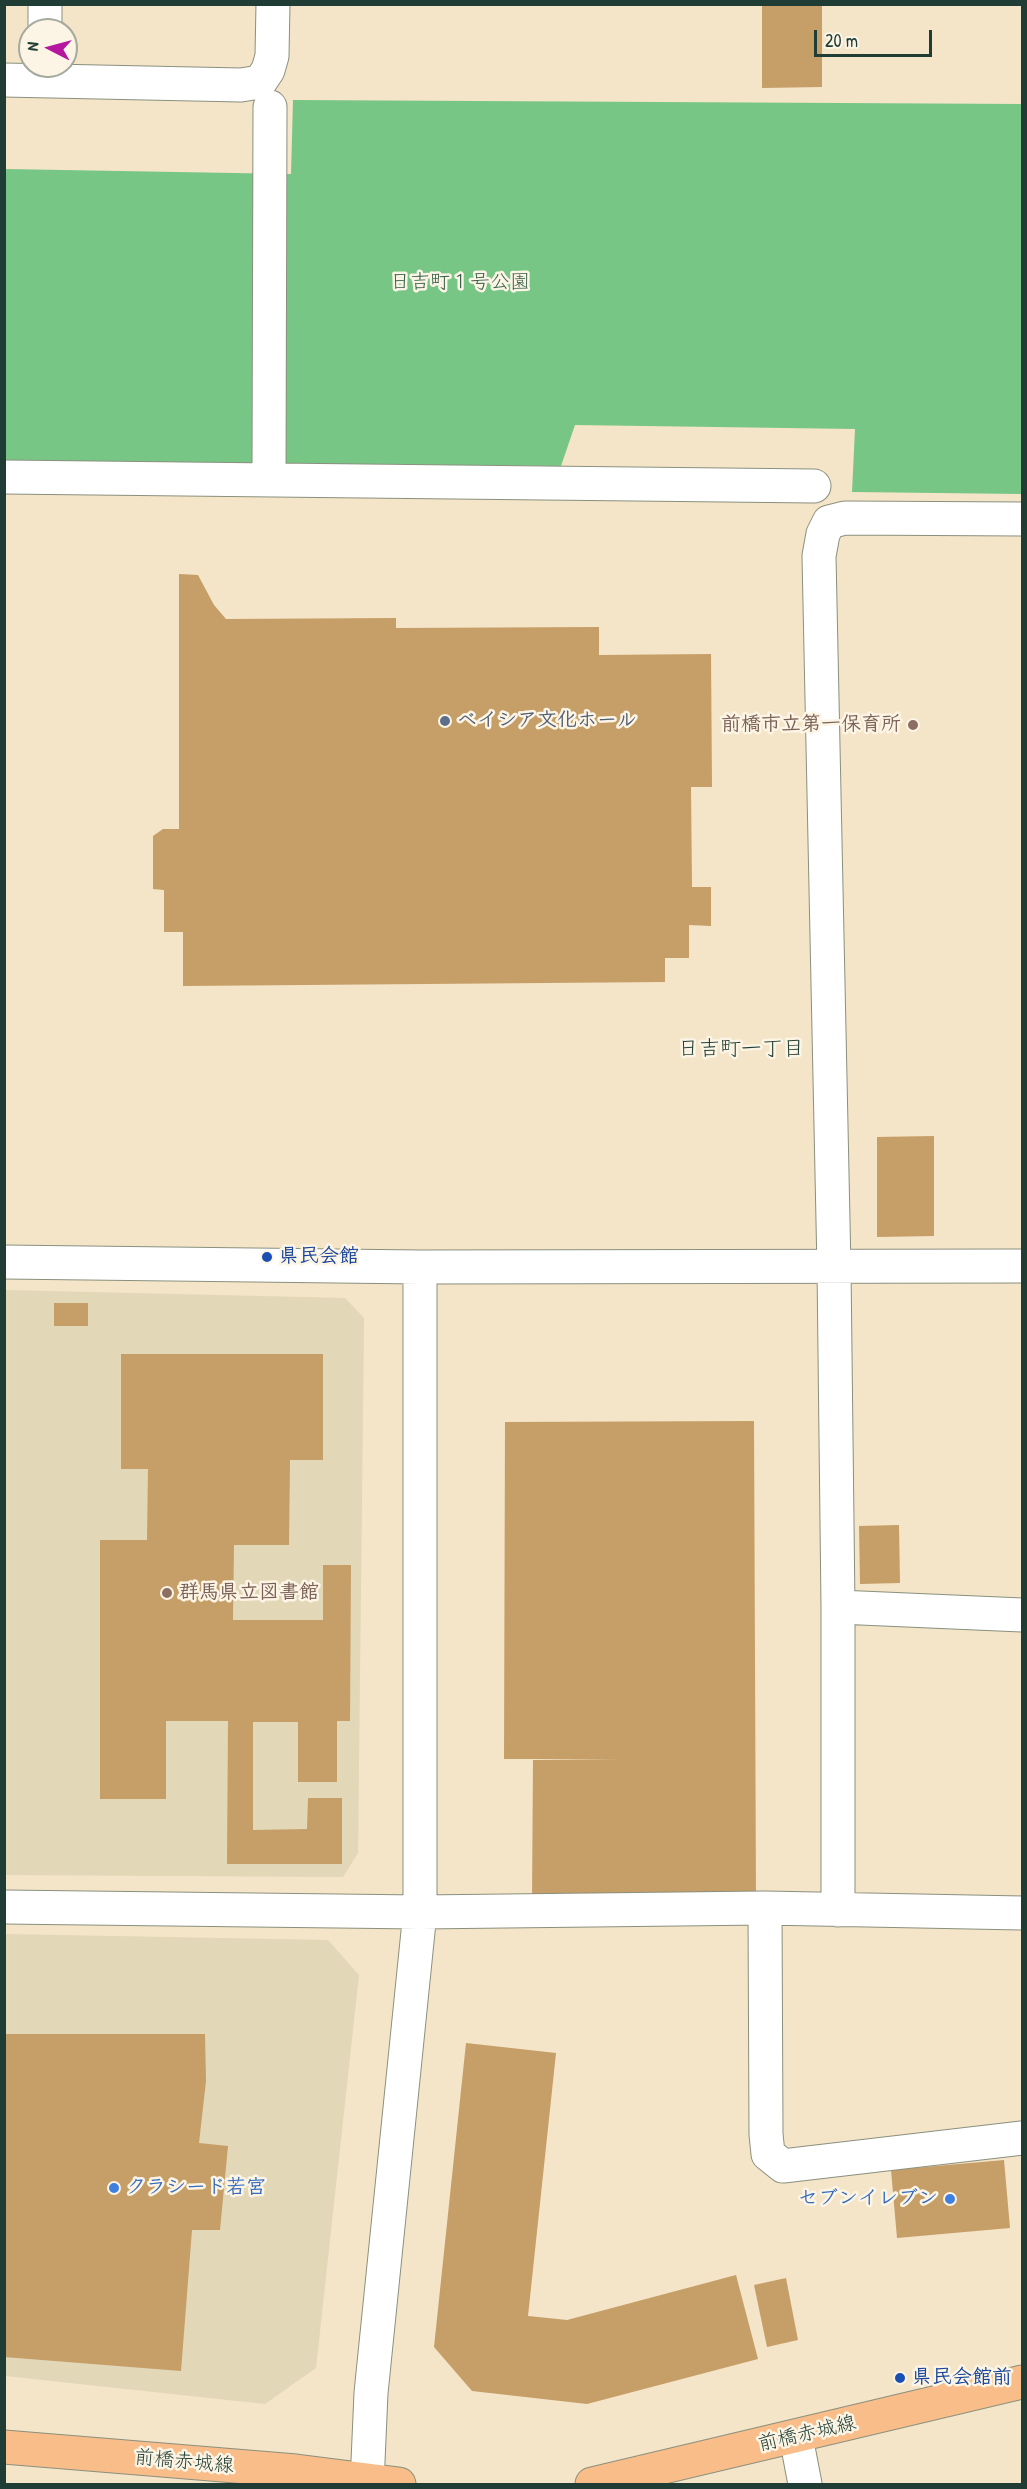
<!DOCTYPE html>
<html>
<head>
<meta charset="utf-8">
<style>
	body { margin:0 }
	#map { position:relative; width:1027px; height:2489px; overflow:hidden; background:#f4e4c8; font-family:"Patrick Hand",sans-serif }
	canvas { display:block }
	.frame { position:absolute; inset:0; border:6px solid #1f3d34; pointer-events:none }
	.north { position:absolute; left:18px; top:18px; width:60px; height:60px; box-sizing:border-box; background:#fcf5e5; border:2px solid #a4ab9e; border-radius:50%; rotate:276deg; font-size:16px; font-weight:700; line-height:24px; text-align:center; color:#1f3d34 }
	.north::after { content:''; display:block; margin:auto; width:21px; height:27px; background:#b5179e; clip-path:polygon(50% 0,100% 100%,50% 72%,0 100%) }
	.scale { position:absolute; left:814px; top:30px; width:118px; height:27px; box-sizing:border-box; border:3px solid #1f3d34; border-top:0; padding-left:8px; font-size:18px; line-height:21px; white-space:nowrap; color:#1f3d34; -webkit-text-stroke:4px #fcf5e5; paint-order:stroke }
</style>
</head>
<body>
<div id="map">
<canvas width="1027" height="2489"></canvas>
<div class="frame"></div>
<div class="north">N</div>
<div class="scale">20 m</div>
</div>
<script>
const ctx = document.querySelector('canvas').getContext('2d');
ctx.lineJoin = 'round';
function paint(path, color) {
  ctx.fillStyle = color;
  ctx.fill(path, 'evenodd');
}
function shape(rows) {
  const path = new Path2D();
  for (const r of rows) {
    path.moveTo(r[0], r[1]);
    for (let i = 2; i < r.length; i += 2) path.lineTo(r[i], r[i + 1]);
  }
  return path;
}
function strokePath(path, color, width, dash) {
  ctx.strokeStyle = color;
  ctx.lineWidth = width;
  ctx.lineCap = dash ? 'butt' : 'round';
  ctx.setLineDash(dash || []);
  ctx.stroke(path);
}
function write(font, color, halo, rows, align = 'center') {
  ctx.font = font + ' "Patrick Hand","Klee One",sans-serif';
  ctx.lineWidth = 5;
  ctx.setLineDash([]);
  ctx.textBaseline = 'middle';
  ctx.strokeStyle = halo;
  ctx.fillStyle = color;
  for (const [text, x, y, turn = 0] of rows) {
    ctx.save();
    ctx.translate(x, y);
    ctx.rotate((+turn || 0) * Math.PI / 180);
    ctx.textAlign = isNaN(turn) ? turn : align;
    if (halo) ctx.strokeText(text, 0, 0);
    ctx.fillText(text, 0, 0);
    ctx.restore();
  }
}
paint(shape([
	[5,1290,345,1298,364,1318,358,1853,343,1877,5,1875],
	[5,1934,328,1940,359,1975,316,2368,265,2404,5,2376]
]), '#e2d7b7');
paint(shape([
	[293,100,1022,104,1022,494,852,492,855,429,575,425,561,466,5,461,5,169,291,174]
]), '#78c686');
paint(shape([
	[762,4,822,4,822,87,762,88],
	[179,574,198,575,214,605,226,619,396,618,396,628,599,627,599,655,711,654,712,787,691,787,692,887,711,887,711,926,689,925,689,958,665,958,665,982,183,986,183,932,164,932,164,890,153,889,153,836,163,829,179,829],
	[934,1136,934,1236,877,1237,877,1137],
	[54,1303,88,1303,88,1326,54,1326],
	[121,1354,323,1354,323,1460,290,1460,289,1545,234,1545,233,1620,323,1620,323,1565,351,1565,350,1721,337,1721,337,1782,298,1782,298,1722,253,1722,253,1830,307,1829,308,1798,342,1798,342,1864,227,1864,228,1721,166,1721,166,1799,100,1799,100,1540,147,1540,148,1469,121,1469],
	[754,1421,756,1902,532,1901,533,1760,621,1759,504,1759,505,1422],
	[899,1525,900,1583,860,1584,859,1526],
	[4,2034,205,2034,206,2081,199,2143,228,2146,220,2230,192,2230,181,2371,4,2357],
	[466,2043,556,2053,528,2316,567,2320,736,2275,758,2359,587,2404,472,2391,434,2347],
	[1004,2160,1010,2228,897,2238,891,2170],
	[786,2278,798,2340,767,2347,754,2285]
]), '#c69e67');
const minor = shape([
	[45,4,45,30],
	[4,80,241,85,260,82,268,70,272,56,273,4],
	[4,477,814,486],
	[269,479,270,107],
	[4,1262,420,1267,1022,1266],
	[838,1607,1022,1615],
	[4,1907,420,1912,765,1908,1022,1913],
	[765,1908,766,2134,768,2154,783,2166,1022,2138],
	[838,1910,838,1607,834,1268,819,556,823,534,829,522,845,518,1022,519],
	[796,2437,805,2484],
	[367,2484,371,2393,420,1912,420,1267]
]);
const major = shape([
	[4,2447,296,2471,399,2484],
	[592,2484,1022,2382]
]);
strokePath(minor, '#8a907e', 35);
strokePath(major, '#8a907e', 35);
strokePath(minor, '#fff', 33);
strokePath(major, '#f8bd89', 33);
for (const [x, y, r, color] of [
	[445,721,6,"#5c6f8a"],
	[913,725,6,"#8d6e63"],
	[267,1257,6,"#1a4fb4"],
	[167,1593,6,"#8d6e63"],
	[114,2188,6,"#3f7fe0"],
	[950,2199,6,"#3f7fe0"],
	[900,2378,6,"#1a4fb4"]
]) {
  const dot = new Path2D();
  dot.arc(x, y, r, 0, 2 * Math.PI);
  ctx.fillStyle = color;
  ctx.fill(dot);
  strokePath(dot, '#fcf5e5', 2);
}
write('20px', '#355f48', '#fcf5e5', [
	["日吉町１号公園",460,283]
]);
write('bold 20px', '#4e5e75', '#fcf5e5', [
	["ベイシア文化ホール",457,721]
], 'left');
write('bold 20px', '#785e54', '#fcf5e5', [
	["前橋市立第一保育所",901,725],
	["群馬県立図書館",179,1593,"left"]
], 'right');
write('bold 20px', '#164399', '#fcf5e5', [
	["県民会館",279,1257],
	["県民会館前",912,2378]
], 'left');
write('bold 20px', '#366cbe', '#fcf5e5', [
	["クラシード若宮",126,2188],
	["セブンイレブン",938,2199,"right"]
], 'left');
write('20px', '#1f3d34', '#fcf5e5', [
	["前橋赤城線",807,2434,-13],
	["前橋赤城線",184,2462,5]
]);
write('21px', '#1f3d34', '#fcf5e5', [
	["日吉町一丁目",741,1049]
]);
</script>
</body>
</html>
